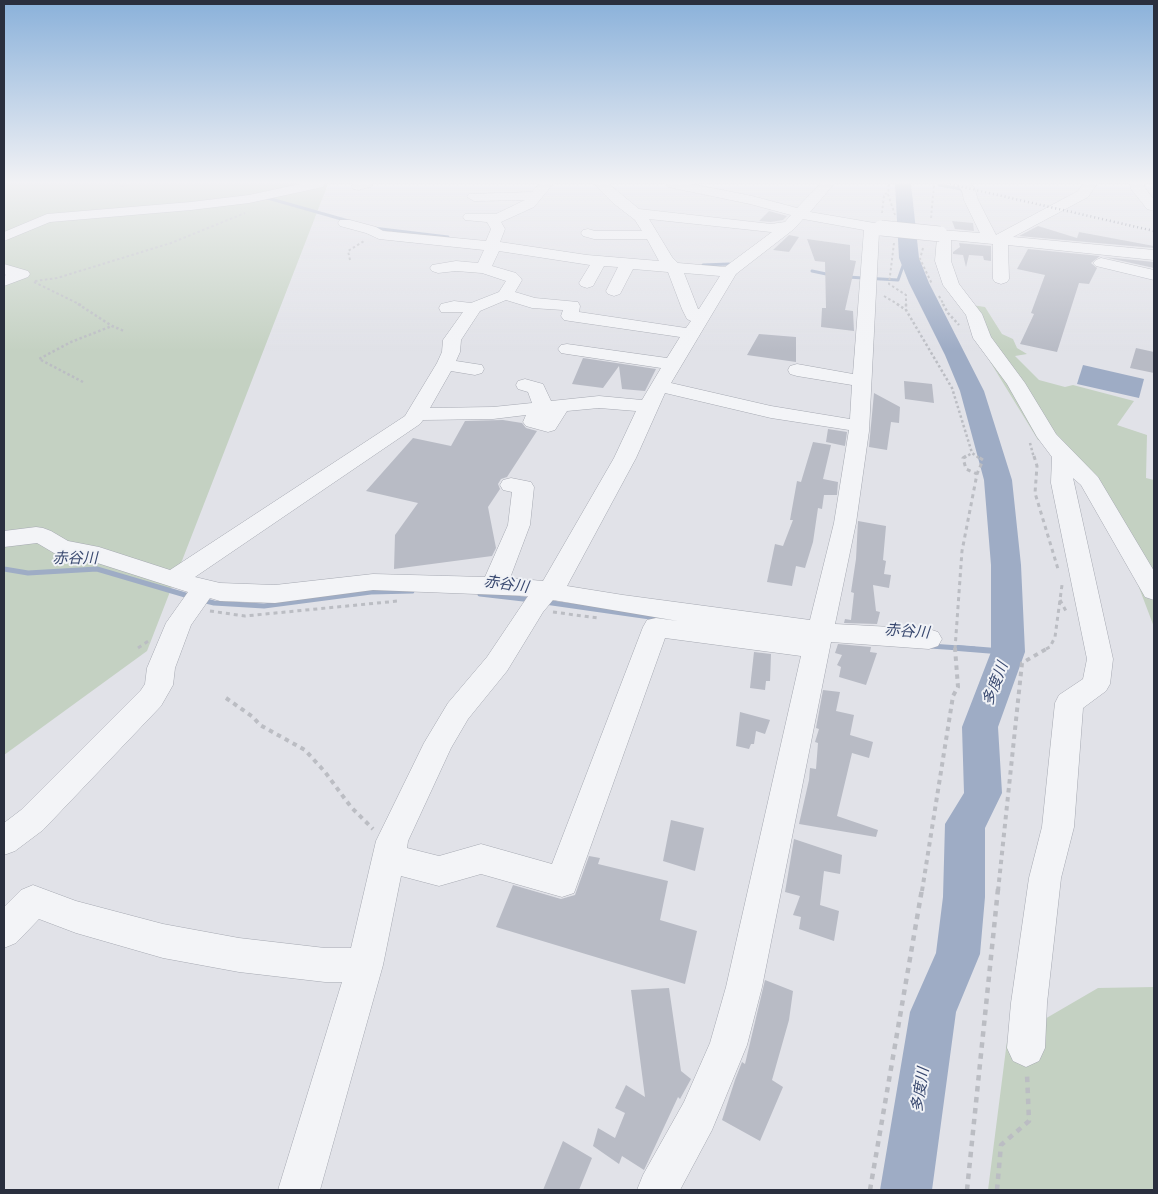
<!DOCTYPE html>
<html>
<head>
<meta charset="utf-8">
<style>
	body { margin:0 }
	#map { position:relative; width:1158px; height:1194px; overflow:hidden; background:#e1e2e8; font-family:Signika,sans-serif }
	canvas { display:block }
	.frame { position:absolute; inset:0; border:5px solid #2a2f3e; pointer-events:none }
</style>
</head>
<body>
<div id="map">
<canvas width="1158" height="1194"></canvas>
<div class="frame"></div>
</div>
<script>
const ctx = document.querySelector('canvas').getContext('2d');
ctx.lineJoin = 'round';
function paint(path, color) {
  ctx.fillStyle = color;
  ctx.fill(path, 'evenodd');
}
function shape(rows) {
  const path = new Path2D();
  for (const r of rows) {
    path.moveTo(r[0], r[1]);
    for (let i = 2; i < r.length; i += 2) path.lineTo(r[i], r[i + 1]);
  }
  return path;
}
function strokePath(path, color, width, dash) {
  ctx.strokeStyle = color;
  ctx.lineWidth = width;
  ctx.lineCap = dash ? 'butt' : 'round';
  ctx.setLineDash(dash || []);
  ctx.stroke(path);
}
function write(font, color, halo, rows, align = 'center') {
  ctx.font = font + ' Signika,"Noto Sans JP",sans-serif';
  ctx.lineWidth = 4;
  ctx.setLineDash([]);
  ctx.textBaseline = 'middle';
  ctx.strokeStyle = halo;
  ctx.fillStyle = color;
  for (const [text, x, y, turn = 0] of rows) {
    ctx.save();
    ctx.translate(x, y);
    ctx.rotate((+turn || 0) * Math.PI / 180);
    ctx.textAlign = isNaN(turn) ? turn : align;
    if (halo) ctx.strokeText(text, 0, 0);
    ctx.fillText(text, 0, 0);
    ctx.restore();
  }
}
paint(shape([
	[4,184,328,184,147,651,4,755],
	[972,305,985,307,1002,334,1013,339,1017,348,1027,354,1015,356,1039,380,1065,387,1073,385,1134,401,1117,425,1147,435,1146,478,1154,480,1154,627,1099,482,1064,445,1038,440,975,337],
	[1154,987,1154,1190,988,1190,1007,1041,1098,988]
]), '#c4d1c2');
paint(shape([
	[1083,365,1144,379,1139,398,1077,384]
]), '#9eacc5');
strokePath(shape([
	[939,185,961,189,964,194],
	[264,197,352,222],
	[373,228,448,237],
	[703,265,729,264],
	[812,271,831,275],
	[847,277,898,280,904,263,909,260]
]), '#9eacc5', 3);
strokePath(shape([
	[4,569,28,573,97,569,192,597],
	[480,594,532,600],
	[202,600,214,603,264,606,371,592,412,591],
	[545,602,678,621],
	[930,646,974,649]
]), '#9eacc5', 5);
strokePath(shape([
	[958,648,1008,652]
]), '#9eacc5', 6);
paint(shape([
	[895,184,911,184,919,258,929,283,984,391,1012,480,1021,565,1025,652,998,727,1002,793,985,828,985,897,980,954,956,1012,932,1190,880,1190,910,1012,936,953,943,897,945,824,964,793,962,727,991,652,991,565,984,480,960,391,945,355,909,283,899,258,895,184]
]), '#9eacc5');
paint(shape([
	[769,211,787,216,783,220,771,222,759,221],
	[952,221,973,223,974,231,955,229],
	[1038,226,1077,238,1079,232,1154,246,1154,248,1019,236],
	[789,235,799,237,789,252,773,250],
	[807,239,850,245,850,260,856,261,845,310,853,311,854,331,821,327,822,308,826,308,825,262,815,261],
	[959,243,991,246,991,261,984,260,983,256,969,255,966,267,963,255,953,254,953,252,960,247],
	[1028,249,1100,256,1091,263,1097,268,1089,284,1079,283,1057,352,1020,344,1034,314,1031,313,1045,275,1017,269],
	[1104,257,1154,262,1154,268],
	[759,334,796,337,796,362,747,355],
	[1136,348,1154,352,1154,373,1130,368],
	[583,358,656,369,645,391,622,389,619,366,603,388,572,384],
	[904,381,932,384,934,403,905,399],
	[874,393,900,407,899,423,891,422,887,450,869,447],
	[503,420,522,423,526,428,537,431,507,477,501,479,498,484,500,489,488,507,496,548,492,556,394,569,395,535,418,503,366,491,413,438,451,446,465,421],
	[828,429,847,432,845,446,826,442],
	[813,442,831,445,823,479,838,482,837,495,824,495,822,509,818,508,813,542,805,568,796,566,792,586,767,582,775,544,783,546,793,520,790,520,797,481,801,482],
	[858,521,886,526,883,560,886,561,884,574,891,575,889,588,873,585,876,611,880,612,877,624,844,623,845,619,851,620,854,593,851,592,856,559],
	[838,644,871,647,870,652,877,653,866,685,839,677,841,667,837,665,842,655,835,653],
	[754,652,771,654,770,681,766,681,765,690,750,688],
	[823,690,840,692,836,711,854,715,850,735,873,742,869,758,852,753,837,816,878,830,876,837,799,824,809,780,810,768,816,769,818,743,815,742,819,729,816,728],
	[740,712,770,720,765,734,756,731,754,744,751,744,749,749,736,746],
	[671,820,704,828,695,871,663,861],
	[794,839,842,855,840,874,824,871,820,905,839,911,834,941,799,929,801,917,793,915,800,896,785,892],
	[589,856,600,858,598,864,668,881,660,920,697,931,685,984,496,927,513,885,561,899,575,895],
	[765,980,793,991,789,1020,772,1080,783,1087,760,1141,722,1120,735,1080,742,1062,745,1064],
	[669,988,681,1071,691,1079,680,1099,678,1097,644,1170,622,1156,619,1164,593,1146,598,1128,615,1138,625,1113,615,1108,626,1085,645,1097,631,990],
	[563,1141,592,1158,579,1190,543,1190]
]), '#b8bbc5');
const minor = shape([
	[300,184,325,184,323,187,249,203,191,210,50,222,4,241,4,232,47,214,191,202,249,195,300,184],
	[353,184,373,184,371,187,358,190,353,189,351,186,353,184],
	[539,184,553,184,534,207,501,222,505,229,500,242,587,255,659,261,647,239,594,239,583,236,581,233,583,230,588,229,595,231,642,231,635,220,613,203,594,184,609,184,639,209,771,224,785,222,791,215,750,204,668,187,666,184,692,184,752,196,797,208,820,184,834,184,810,212,886,225,888,228,886,231,879,232,869,431,856,523,835,624,929,629,938,632,942,639,938,646,929,649,831,642,762,987,747,1045,712,1130,680,1190,637,1190,643,1175,684,1102,710,1043,726,987,801,656,665,638,574,893,562,897,481,874,439,886,401,876,383,965,320,1190,278,1190,342,982,325,982,239,972,163,958,76,933,39,919,16,943,4,948,4,907,21,890,33,885,76,901,163,924,239,938,325,948,351,948,376,841,424,743,448,703,487,657,528,596,373,590,275,603,220,601,210,598,191,625,175,668,173,685,161,706,43,830,15,851,4,855,4,823,21,810,141,690,145,684,147,668,166,623,188,592,88,560,54,553,37,543,4,547,4,531,36,527,43,528,51,531,68,541,99,547,170,570,405,416,437,363,442,352,443,340,463,312,441,312,439,308,441,304,454,301,471,303,499,292,506,281,482,273,456,271,438,273,432,271,430,268,432,265,456,261,478,263,484,250,379,239,366,233,340,226,338,223,340,220,350,220,376,227,383,231,486,241,491,229,487,222,465,220,463,217,465,214,496,214,525,200,474,201,467,197,469,194,532,192,539,184],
	[649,219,771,232,772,232,725,267,678,263,672,257,649,219],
	[803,219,864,230,853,374,797,364,790,366,788,370,790,374,797,376,852,385,850,419,771,406,671,383,736,274,794,229,803,219],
	[499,251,590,265,579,283,581,286,587,288,593,286,604,266,618,267,606,291,608,294,614,296,620,294,633,269,668,272,682,309,687,319,691,321,686,328,579,312,580,306,578,302,535,298,515,292,522,280,520,277,516,273,492,266,499,251],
	[684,273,720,276,699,309,698,309,684,273],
	[506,300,532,308,563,310,561,316,564,320,570,321,680,337,667,358,567,344,561,345,558,349,561,353,567,354,661,368,642,400,599,396,551,401,543,384,525,379,518,381,516,385,518,389,528,392,532,403,493,407,430,408,451,371,475,375,482,373,484,369,482,365,456,361,460,352,461,340,480,311,506,300],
	[665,393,771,418,849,430,834,523,810,620,623,595,567,586,636,458,665,393],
	[599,408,636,411,614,458,543,581,510,578,530,525,534,487,531,482,511,478,503,480,500,485,503,490,512,492,508,525,485,577,373,574,275,585,220,583,195,577,420,424,423,420,493,419,526,415,523,422,526,426,548,432,555,430,567,411,599,408],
	[553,600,678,621,656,618,647,620,643,627,552,864,481,844,439,856,407,848,408,841,451,748,468,719,507,671,543,612,553,600],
	[957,184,971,184,974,187,978,200,996,235,1078,191,1083,184,1097,184,1088,197,1013,237,1154,250,1154,260,1008,245,1009,279,1007,282,1001,284,995,282,993,279,993,244,951,240,951,261,959,284,982,314,991,337,1025,383,1056,434,1098,477,1154,571,1154,600,1145,597,1081,485,1073,478,1113,659,1110,684,1106,691,1083,708,1074,827,1061,878,1047,1003,1045,1048,1039,1061,1026,1067,1013,1061,1007,1048,1011,1003,1029,878,1042,827,1055,703,1059,695,1083,679,1087,659,1051,483,1052,457,1037,437,1007,384,973,338,966,315,943,285,935,261,937,238,933,234,935,231,940,230,980,233,964,200,962,191,957,184],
	[1130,184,1144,184,1145,188,1154,200,1154,211,1147,209,1131,189,1130,184],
	[1101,258,1154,270,1154,280,1096,266,1093,263,1096,260,1101,258],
	[4,264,28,271,30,274,28,277,4,286,4,276,6,275,4,274,4,264]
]);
strokePath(minor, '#a6a9b2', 1);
strokePath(shape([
	[111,184,123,186,132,184],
	[889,184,888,194,895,215],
	[882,213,884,194,888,193],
	[931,218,934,184],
	[894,243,889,284,906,295,906,305],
	[923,248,920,259,932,284],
	[350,260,348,251,364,241],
	[35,281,57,278,171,243,245,213],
	[34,282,81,305],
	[884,296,899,305],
	[939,296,944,305]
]), '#bbbdc3', 2, [2.5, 2.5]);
strokePath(shape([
	[78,304,112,326,124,331],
	[897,304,906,310,952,388,972,453,979,458],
	[906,304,906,310],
	[943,304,948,313,959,325],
	[83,382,39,359,71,342,112,326],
	[1030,443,1034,458],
	[964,458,972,453]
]), '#bbbdc3', 2.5, [2.5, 2.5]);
strokePath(shape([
	[966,456,963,458,966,469,977,474],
	[1034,456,1037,466,1035,493,1058,569],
	[1060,600,1067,613],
	[210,611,245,616,398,601],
	[553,612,598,618],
	[138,648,150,640],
	[955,649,962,551,977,474,983,460,977,456],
	[1046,649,1050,647,1055,637,1062,585]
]), '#bbbdc3', 3, [4, 4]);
strokePath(shape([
	[226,698,253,717,260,725,305,750,325,772,351,807,373,829],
	[922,891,953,696,958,687,955,648],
	[998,891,1022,663,1048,648]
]), '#bbbdc3', 4, [4.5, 4.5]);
strokePath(shape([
	[870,1190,922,889],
	[967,1190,998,889],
	[997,1190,1001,1145,1029,1121,1027,1074]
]), '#bbbdc3', 4.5, [5.5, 5.5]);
paint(minor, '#f3f4f7');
strokePath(shape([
	[950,184,1154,231]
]), '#7b8090', 2.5, [1, 3]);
const minorBridge = shape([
	[881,228,940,234]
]);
strokePath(minorBridge, '#a6a9b2', 16, []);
strokePath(minorBridge, '#f3f4f7', 15);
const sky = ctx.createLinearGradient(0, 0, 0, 351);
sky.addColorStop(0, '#8ab1da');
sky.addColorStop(0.52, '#f2f2f5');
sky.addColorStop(1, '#f2f2f500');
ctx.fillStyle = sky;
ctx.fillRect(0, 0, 1158, 351);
write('italic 15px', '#38486f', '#f0f2f6', [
	["赤谷川",75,559],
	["赤谷川",506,585,8],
	["赤谷川",907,632,4],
	["多度川",996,684,-69],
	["多度川",921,1090,-81]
]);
</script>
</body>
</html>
